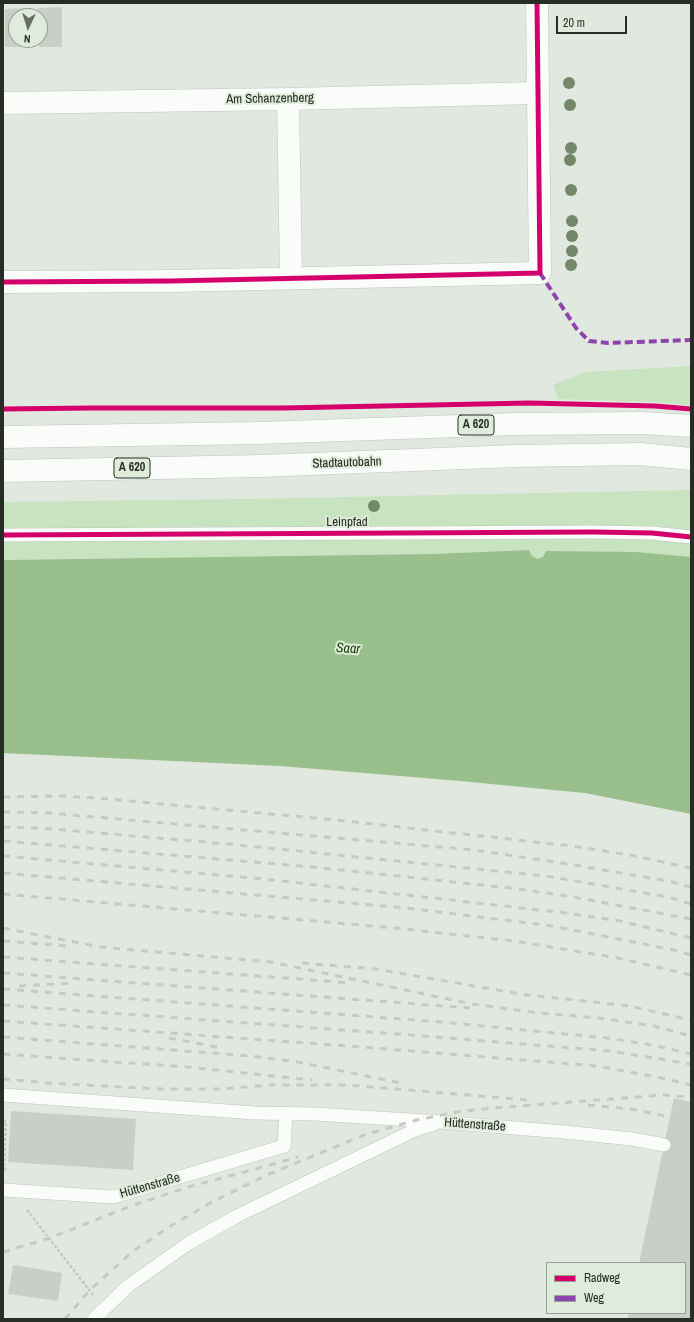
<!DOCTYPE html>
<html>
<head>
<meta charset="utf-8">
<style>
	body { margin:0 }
	#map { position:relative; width:694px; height:1322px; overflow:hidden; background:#e1e8df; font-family:"Archivo Narrow",sans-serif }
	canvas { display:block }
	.frame { position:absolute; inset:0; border:4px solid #272c25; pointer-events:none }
	.legend { position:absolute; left:546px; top:1262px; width:140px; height:52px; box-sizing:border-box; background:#dfecdb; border:1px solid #959f92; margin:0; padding:5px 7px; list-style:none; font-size:12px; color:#272c25 }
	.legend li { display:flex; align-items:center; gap:8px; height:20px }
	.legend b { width:20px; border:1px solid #959f92 }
	.north { position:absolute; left:8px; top:8px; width:40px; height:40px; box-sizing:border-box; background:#dfecdb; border:1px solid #959f92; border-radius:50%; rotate:184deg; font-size:11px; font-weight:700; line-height:16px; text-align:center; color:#272c25 }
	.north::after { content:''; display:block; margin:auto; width:14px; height:18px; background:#686e66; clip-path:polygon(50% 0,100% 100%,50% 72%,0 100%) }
	.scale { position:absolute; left:556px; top:16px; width:71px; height:18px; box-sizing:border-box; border:2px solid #272c25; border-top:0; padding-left:5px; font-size:12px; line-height:14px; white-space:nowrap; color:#272c25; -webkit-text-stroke:3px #dfecdb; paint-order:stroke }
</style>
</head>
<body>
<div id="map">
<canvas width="694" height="1322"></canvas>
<div class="frame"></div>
<ul class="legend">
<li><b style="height:5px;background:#d6006c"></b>Radweg</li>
<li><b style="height:5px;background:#8e44ad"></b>Weg</li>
</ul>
<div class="north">N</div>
<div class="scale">20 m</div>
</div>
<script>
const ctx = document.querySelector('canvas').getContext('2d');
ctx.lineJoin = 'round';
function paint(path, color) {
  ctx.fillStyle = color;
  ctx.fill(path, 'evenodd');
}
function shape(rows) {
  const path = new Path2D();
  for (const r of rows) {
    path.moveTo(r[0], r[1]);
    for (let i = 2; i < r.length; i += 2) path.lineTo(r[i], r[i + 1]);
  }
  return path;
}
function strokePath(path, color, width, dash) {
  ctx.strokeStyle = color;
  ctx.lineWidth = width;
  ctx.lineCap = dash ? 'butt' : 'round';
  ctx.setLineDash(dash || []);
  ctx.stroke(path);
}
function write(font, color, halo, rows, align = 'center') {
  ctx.font = font + ' "Archivo Narrow",sans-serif';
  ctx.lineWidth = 4;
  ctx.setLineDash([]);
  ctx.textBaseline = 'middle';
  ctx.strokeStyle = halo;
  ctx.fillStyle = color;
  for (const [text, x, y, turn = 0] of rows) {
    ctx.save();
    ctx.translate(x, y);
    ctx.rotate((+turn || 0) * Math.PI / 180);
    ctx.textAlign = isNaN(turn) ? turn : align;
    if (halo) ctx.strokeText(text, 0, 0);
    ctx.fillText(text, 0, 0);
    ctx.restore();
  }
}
paint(shape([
	[691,366,691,405,655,402,558,399,553,385,585,372],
	[691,490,691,557,543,557,538,559,532,556,529,550,432,554,3,560,3,502,245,499]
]), '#c8e3bf');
paint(shape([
	[529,550,532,556,538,559,543,557,546,551,636,552,691,557,691,814,585,793,460,781,280,766,3,753,3,560,432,554]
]), '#98bf8c');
paint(shape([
	[62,7,62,47,39,47,40,16,39,16,38,8],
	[29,8,29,16,16,16,16,40,29,40,29,47,5,47,5,9],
	[674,1098,691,1102,691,1319,627,1319,629,1313,685,1313,685,1263,639,1263],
	[11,1111,136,1119,133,1170,8,1162],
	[13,1265,62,1273,58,1301,8,1294]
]), '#c9cfc8');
const service = shape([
	[3,535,593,532,652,533,691,537],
	[3,1095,255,1113,315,1114,441,1122,564,1132,632,1139,664,1145],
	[3,1190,113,1197,284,1146,286,1114],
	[94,1319,128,1286,189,1243,237,1216,415,1130,434,1124]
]);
const minor = shape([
	[288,99,291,278],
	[3,103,288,99,537,93],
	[3,282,171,281,540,273,537,3]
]);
const motorway = shape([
	[3,437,260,433,515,424,642,423,691,426],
	[3,471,261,466,515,456,640,454,691,459]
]);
strokePath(service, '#bfc5bd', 14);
strokePath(minor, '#bfc5bd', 23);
strokePath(motorway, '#bfc5bd', 23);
strokePath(shape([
	[3,409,92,408,193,408],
	[3,1121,6,1121,4,1165,6,1172],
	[27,1210,93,1295]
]), '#c4c7c3', 2.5, [3, 2]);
strokePath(service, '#fafcfa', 13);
strokePath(minor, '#fafcfa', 22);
strokePath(motorway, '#fafcfa', 22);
strokePath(shape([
	[3,797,61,796,97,798,336,820,572,846,630,855,691,868],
	[3,812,49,813,474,850,562,863,668,881,691,887],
	[3,827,40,828,228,844,546,876,668,897,691,904],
	[3,841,313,867,510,888,568,896,691,919],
	[3,856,264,879,566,913,620,921,691,938],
	[3,873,406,908,553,926,674,950,691,955],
	[3,894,395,928,514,941,618,958,691,975],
	[3,928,100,947,271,962,472,1004,539,1013,599,1018,654,1026,691,1036],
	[3,941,67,946],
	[3,957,352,983],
	[302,963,376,969,520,994,629,1006,691,1020],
	[3,973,470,1008],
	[19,986,73,983],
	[3,989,441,1022,607,1038,653,1045,691,1054],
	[3,1005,397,1034,610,1051,691,1064],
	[3,1021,349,1046,597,1066,662,1078,691,1085],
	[3,1037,251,1056,298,1062,406,1084],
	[169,1038,222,1048],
	[3,1054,187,1067,312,1080],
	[3,1079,48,1083,160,1089,221,1089,271,1085,347,1085,528,1100],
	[588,1105,631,1109,665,1116],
	[3,1252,50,1238,131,1206,188,1187,267,1166,298,1157],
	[65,1319,90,1290,132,1252,169,1227,212,1202,267,1175,364,1135,417,1120,457,1112,493,1108,664,1095,691,1097]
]), '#c8c9c6', 3, [7, 7]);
strokePath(shape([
	[540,273,576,328,589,341,608,343,691,340]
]), '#8e44ad', 4, [8, 4]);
strokePath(shape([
	[3,282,171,281,540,273,537,3],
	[3,409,92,408,283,408,530,403,655,406,691,409],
	[3,535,593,532,652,533,691,537]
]), '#d6006c', 5);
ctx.fillStyle = '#728869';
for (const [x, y] of [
	[569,83],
	[570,105],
	[571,148],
	[570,160],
	[571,190],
	[572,221],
	[572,236],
	[572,251],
	[571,265],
	[374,506]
]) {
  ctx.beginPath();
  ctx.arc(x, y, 6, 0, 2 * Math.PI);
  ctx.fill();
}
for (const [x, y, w] of [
	[476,425,36],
	[132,468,36]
]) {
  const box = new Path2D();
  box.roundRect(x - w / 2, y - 10, w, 20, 3);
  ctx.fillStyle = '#dfecdb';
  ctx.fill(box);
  strokePath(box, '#272c25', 1);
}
write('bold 12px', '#272c25', null, [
	["A 620",476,425],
	["A 620",132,468]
]);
write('13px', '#272c25', '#dfecdb', [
	["Am Schanzenberg",270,99,-1],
	["Stadtautobahn",347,463,-2],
	["Leinpfad",347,523],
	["Hüttenstraße",475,1125,4],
	["Hüttenstraße",150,1186,-16]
]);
write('italic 14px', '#163908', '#dfecdb', [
	["Saar",348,649,3]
]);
</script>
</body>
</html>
